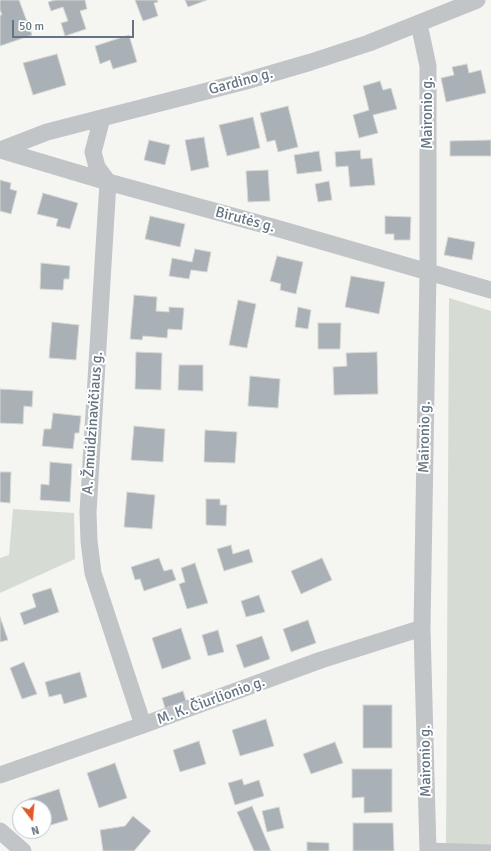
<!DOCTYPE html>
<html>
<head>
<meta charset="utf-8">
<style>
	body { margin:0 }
	#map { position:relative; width:491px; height:851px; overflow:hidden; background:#f5f5f2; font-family:Signika,sans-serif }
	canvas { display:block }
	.north { position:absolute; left:12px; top:799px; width:40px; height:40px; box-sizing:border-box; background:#fff; border:1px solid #c1c7cd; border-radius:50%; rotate:164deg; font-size:11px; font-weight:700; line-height:16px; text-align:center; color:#657482 }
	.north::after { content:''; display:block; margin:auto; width:14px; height:18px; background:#de5a2a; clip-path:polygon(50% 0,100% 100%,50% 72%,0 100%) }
	.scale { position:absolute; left:12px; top:20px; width:122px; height:18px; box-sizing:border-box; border:2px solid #657482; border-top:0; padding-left:5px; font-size:12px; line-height:14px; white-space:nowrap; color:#657482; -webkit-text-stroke:3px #fff; paint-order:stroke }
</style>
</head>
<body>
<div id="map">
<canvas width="491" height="851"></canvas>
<div class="north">N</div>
<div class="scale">50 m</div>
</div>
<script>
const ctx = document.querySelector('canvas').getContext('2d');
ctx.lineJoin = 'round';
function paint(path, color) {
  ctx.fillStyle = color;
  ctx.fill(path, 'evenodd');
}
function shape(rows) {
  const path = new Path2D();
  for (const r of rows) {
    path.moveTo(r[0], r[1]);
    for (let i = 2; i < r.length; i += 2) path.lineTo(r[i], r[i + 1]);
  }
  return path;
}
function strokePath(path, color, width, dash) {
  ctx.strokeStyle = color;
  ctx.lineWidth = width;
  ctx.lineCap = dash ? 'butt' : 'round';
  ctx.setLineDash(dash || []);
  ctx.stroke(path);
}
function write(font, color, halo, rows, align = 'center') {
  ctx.font = font + ' Signika,sans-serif';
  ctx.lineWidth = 4;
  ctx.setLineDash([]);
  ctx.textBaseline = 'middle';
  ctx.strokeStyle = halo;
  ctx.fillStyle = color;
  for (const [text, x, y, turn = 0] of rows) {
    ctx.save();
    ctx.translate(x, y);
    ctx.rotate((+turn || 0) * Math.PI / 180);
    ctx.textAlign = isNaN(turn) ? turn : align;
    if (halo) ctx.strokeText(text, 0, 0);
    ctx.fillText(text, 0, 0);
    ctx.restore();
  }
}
paint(shape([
	[449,298,491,311,491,851,446,851],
	[13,509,74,513,75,559,0,593,0,558,9,555]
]), '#d6dcd3');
const building = shape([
	[0,0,19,0,32,35,0,46,0,15,2,15,0,10,0,0],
	[55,0,85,0,87,9,80,11,86,29,65,36,61,23,68,21,63,7,51,11,48,2,55,0],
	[135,0,157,0,158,2,154,3,158,16,143,21,135,0],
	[185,0,207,0,188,7,185,0],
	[129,35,137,62,113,69,110,60,100,64,95,46,129,35],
	[57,54,66,85,33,95,23,63,57,54],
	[467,64,469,73,481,70,486,93,446,102,441,78,454,75,452,67,467,64],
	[380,81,383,90,391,88,397,109,373,115,378,133,359,138,353,115,369,110,363,86,380,81],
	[288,106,298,147,278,152,275,140,267,142,260,113,288,106],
	[253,117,260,148,227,156,219,125,253,117],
	[204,137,209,167,191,171,185,140,204,137],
	[149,140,170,145,165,165,144,160,149,140],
	[491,140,491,156,450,156,450,141,491,140],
	[360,150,361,159,372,158,375,185,350,187,348,166,336,167,335,152,360,150],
	[319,151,322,171,297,174,294,155,319,151],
	[268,170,270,201,248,202,246,171,268,170],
	[0,180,11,183,10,189,17,191,11,214,0,211,0,180],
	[329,181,332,200,318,202,315,184,329,181],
	[43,193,78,203,70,229,56,226,58,219,37,214,43,193],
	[150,216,185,224,180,247,145,239,150,216],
	[385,216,411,217,410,240,394,240,394,234,385,234,385,216],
	[448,237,475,242,472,260,444,255,448,237],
	[195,249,211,252,207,272,191,270,189,279,169,276,172,258,192,262,195,249],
	[277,256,303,262,296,294,280,290,281,284,270,281,277,256],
	[41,263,70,266,69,279,64,279,63,290,40,289,41,263],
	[351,276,385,282,379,314,345,307,351,276],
	[134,295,157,297,156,311,169,312,169,307,184,308,182,330,168,329,167,338,143,336,142,340,130,339,134,295],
	[238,300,256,304,247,348,229,345,238,300],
	[298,307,311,310,308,329,295,327,298,307],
	[52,322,79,325,76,360,49,358,52,322],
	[318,323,341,323,340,349,318,349,318,323],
	[136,352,162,353,161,390,135,389,136,352],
	[377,352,378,394,334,395,333,367,347,366,346,353,377,352],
	[179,365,203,365,203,391,178,390,179,365],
	[250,376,280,379,278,408,248,406,250,376],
	[0,389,33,391,32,407,24,406,23,424,0,423,0,389],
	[53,413,81,416,79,433,75,433,73,449,42,446,44,429,51,429,53,413],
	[134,426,165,429,163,462,131,460,134,426],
	[205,430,237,432,235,463,204,462,205,430],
	[50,462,72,464,70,502,40,500,41,484,49,485,50,462],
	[0,472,11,472,10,503,0,502,0,472],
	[127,492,155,495,152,529,124,527,127,492],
	[206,499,220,499,220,505,227,505,226,526,206,525,206,499],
	[231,545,233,554,249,549,253,562,224,571,217,549,231,545],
	[159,558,164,571,172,569,176,580,144,591,140,579,135,580,131,567,159,558],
	[322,558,332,580,301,594,291,571,322,558],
	[195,563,208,603,187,609,179,584,185,582,181,568,195,563],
	[51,588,59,612,24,625,20,613,36,607,32,594,51,588],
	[259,595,265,612,246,617,241,601,259,595],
	[0,617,8,640,0,642,0,617],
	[308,620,316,643,291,652,283,629,308,620],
	[181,628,191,659,162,669,152,638,181,628],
	[218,630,224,652,208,656,202,635,218,630],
	[262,636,270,659,244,668,236,645,262,636],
	[24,662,37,694,22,699,10,668,24,662],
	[80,672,87,697,64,704,61,694,49,697,45,682,80,672],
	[183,691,186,701,165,708,162,698,183,691],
	[363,705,392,705,392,748,363,748,363,705],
	[266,719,274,746,240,756,232,730,266,719],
	[199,741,206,764,180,772,173,750,199,741],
	[335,742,343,763,311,774,303,754,335,742],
	[115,763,127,798,99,808,87,773,115,763],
	[352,769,392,769,392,812,364,813,364,797,352,798,352,769],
	[242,779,244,785,259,780,264,796,235,805,228,783,242,779],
	[59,789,68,820,44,827,44,807,30,807,28,799,59,789],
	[252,806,271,851,254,851,237,812,252,806],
	[279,807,284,828,267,832,262,811,279,807],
	[133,816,151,831,134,851,103,851,100,830,125,826,133,816],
	[353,823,393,823,394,851,353,851,353,823],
	[307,842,329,843,329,851,307,851,307,842]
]);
paint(building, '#aab1b6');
strokePath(building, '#d7d7d4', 1);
strokePath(shape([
	[428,847,491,849]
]), '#c1c5c8', 9);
strokePath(shape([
	[419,24,428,66,428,272,422,628,428,851],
	[102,118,93,152,97,167,108,182,88,512,89,541,93,573,143,725],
	[0,150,108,182,276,228,491,290],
	[0,150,47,132,246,81,311,62,369,43,477,0],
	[0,775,143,725,321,660,422,628],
	[0,831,23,851]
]), '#c1c5c8', 17);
write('15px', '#657482', '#fff', [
	["Gardino g.",241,82,-15],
	["Maironio g.",428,113,-90],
	["Birutės g.",245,220,15],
	["A. Žmuidzinavičiaus g.",93,423,-86],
	["Maironio g.",425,437,-89],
	["M. K. Čiurlionio g.",211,701,-20],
	["Maironio g.",426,761,-91]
]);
</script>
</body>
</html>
